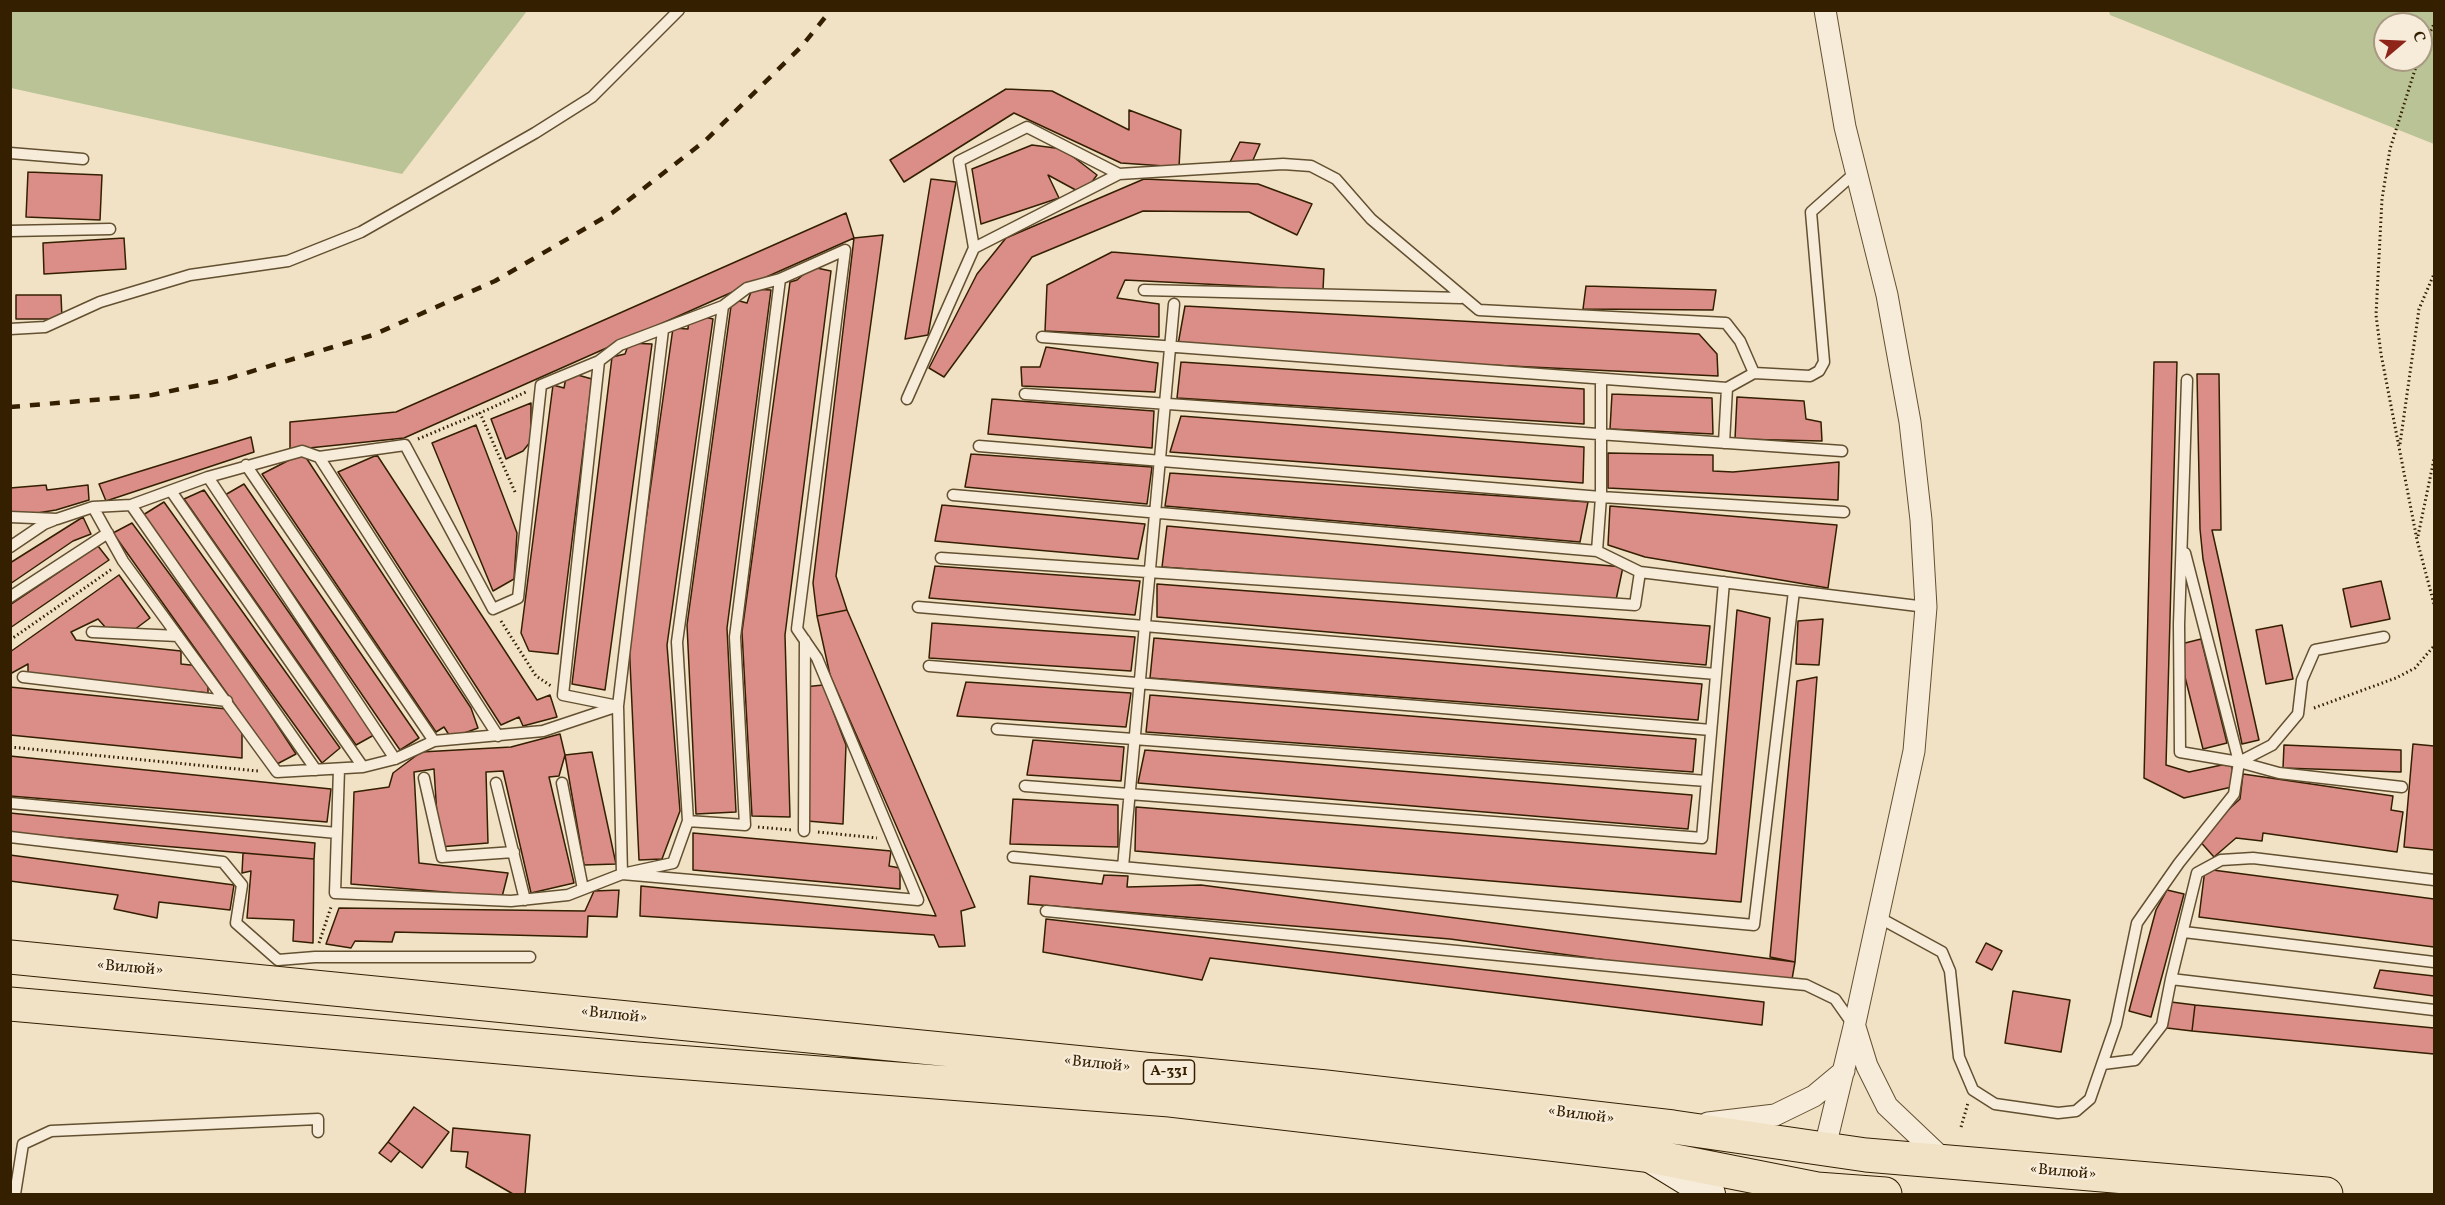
<!DOCTYPE html>
<html>
<head>
<meta charset="utf-8">
<style>
	body { margin:0 }
	#map { position:relative; width:2445px; height:1205px; overflow:hidden; background:#f1e2c5; font-family:Vollkorn,serif }
	canvas { display:block }
	.frame { position:absolute; inset:0; border:12px solid #341f00; pointer-events:none }
	.north { position:absolute; left:2373px; top:12px; width:60px; height:60px; box-sizing:border-box; background:#f6ecd9; border:2px solid #a89a82; border-radius:50%; rotate:71deg; font-size:16px; font-weight:700; line-height:24px; text-align:center; color:#341f00 }
	.north::after { content:''; display:block; margin:auto; width:21px; height:27px; background:#8f2418; clip-path:polygon(50% 0,100% 100%,50% 72%,0 100%) }
</style>
</head>
<body>
<div id="map">
<canvas width="2445" height="1205"></canvas>
<div class="frame"></div>
<div class="north">С</div>
</div>
<script>
const ctx = document.querySelector('canvas').getContext('2d');
ctx.lineJoin = 'round';
function paint(path, color) {
  ctx.fillStyle = color;
  ctx.fill(path, 'evenodd');
}
function shape(rows) {
  const path = new Path2D();
  for (const r of rows) {
    path.moveTo(r[0], r[1]);
    for (let i = 2; i < r.length; i += 2) path.lineTo(r[i], r[i + 1]);
  }
  return path;
}
function strokePath(path, color, width, dash) {
  ctx.strokeStyle = color;
  ctx.lineWidth = width;
  ctx.lineCap = dash ? 'butt' : 'round';
  ctx.setLineDash(dash || []);
  ctx.stroke(path);
}
function write(font, color, halo, rows, align = 'center') {
  ctx.font = font + ' Vollkorn,serif';
  ctx.lineWidth = 4.5;
  ctx.setLineDash([]);
  ctx.textBaseline = 'middle';
  ctx.strokeStyle = halo;
  ctx.fillStyle = color;
  for (const [text, x, y, turn = 0] of rows) {
    ctx.save();
    ctx.translate(x, y);
    ctx.rotate((+turn || 0) * Math.PI / 180);
    ctx.textAlign = isNaN(turn) ? turn : align;
    if (halo) ctx.strokeText(text, 0, 0);
    ctx.fillText(text, 0, 0);
    ctx.restore();
  }
}
paint(shape([
	[11,10,527,10,527,11,402,174,11,88],
	[2109,11,2434,11,2434,144,2110,15],
	[2385,24,2421,24,2421,60,2385,60]
]), '#b9c395');
const building = shape([
	[1006,89,1052,91,1129,130,1129,110,1181,130,1179,167,1121,163,1014,113,904,182,890,160,1006,89],
	[1240,142,1260,144,1250,167,1230,162,1240,142],
	[1032,145,1063,149,1097,175,1083,194,1048,175,1059,198,981,224,972,169,1032,145],
	[28,172,102,175,100,220,26,217,28,172],
	[931,179,956,182,928,335,905,339,931,179],
	[1144,179,1258,184,1312,204,1297,235,1249,212,1143,211,1032,257,944,377,929,368,977,274,1006,238,1144,179],
	[846,213,854,238,404,438,290,450,290,422,396,412,846,213],
	[883,235,836,576,847,610,817,616,813,583,854,238,883,235],
	[124,238,126,269,44,274,43,243,124,238],
	[1112,252,1324,269,1323,290,1125,280,1117,298,1159,304,1159,337,1045,331,1047,285,1112,252],
	[812,267,831,271,785,635,790,817,752,816,742,632,790,282,797,280,812,267],
	[1586,286,1716,290,1713,310,1583,309,1586,286],
	[752,289,771,290,727,628,736,812,696,814,687,625,732,299,747,303,752,289],
	[16,295,61,295,62,319,16,319,16,295],
	[1185,306,1699,334,1717,354,1718,376,1177,350,1185,306],
	[689,313,713,319,667,645,680,811,662,859,639,860,629,640,673,328,688,329,689,313],
	[629,343,652,344,605,690,572,684,612,357,625,354,629,343],
	[1046,347,1158,363,1155,392,1022,386,1021,367,1040,367,1046,347],
	[1181,362,1584,389,1584,424,1177,398,1181,362],
	[2154,362,2177,362,2166,765,2189,772,2231,763,2236,786,2184,798,2144,778,2154,362],
	[567,372,592,379,558,654,529,651,521,633,553,385,564,388,567,372],
	[2197,374,2219,374,2221,530,2212,530,2259,740,2242,744,2203,559,2200,529,2197,374],
	[1612,394,1712,398,1713,434,1610,429,1612,394],
	[1737,397,1804,401,1806,419,1821,422,1822,441,1735,439,1737,397],
	[992,399,1154,411,1152,448,988,434,992,399],
	[531,403,531,441,523,451,506,459,491,419,531,403],
	[1181,416,1584,447,1583,483,1170,452,1181,416],
	[476,425,517,533,514,579,493,591,432,443,476,425],
	[251,437,254,452,106,501,99,484,251,437],
	[303,453,471,708,478,728,451,738,444,727,436,732,262,474,303,453],
	[1608,453,1713,455,1713,471,1733,472,1839,462,1838,500,1608,488,1608,453],
	[971,454,1152,467,1147,504,965,487,971,454],
	[377,455,537,700,550,695,557,717,523,726,519,717,501,725,338,472,377,455],
	[1170,473,1588,502,1580,542,1165,506,1170,473],
	[244,484,419,738,400,750,225,495,244,484],
	[46,485,47,490,88,485,89,500,56,510,31,514,10,512,10,488,46,485],
	[204,490,374,735,356,745,184,499,204,490],
	[164,502,340,748,322,763,143,515,164,502],
	[942,505,1145,524,1138,559,935,541,942,505],
	[1610,506,1837,525,1828,588,1645,557,1608,545,1610,506],
	[83,517,91,534,73,541,10,584,10,563,83,517],
	[132,523,247,679,296,754,277,764,113,533,132,523],
	[1167,526,1623,567,1616,600,1162,567,1167,526],
	[98,546,109,560,10,628,10,605,98,546],
	[935,566,1140,581,1135,615,929,598,935,566],
	[119,575,150,618,134,630,106,628,98,619,71,632,76,640,181,651,181,664,200,666,208,678,208,693,28,674,28,664,10,674,10,652,119,575],
	[2381,581,2390,619,2351,627,2343,589,2381,581],
	[1157,584,1710,626,1706,665,1157,617,1157,584],
	[847,610,975,907,961,911,965,946,939,947,934,935,640,916,641,886,936,916,830,675,817,616,847,610],
	[1737,610,1770,618,1741,902,1135,851,1136,807,1716,854,1737,610],
	[1823,619,1819,665,1796,664,1798,621,1823,619],
	[932,623,1135,637,1131,671,929,658,932,623],
	[2282,625,2293,679,2266,684,2256,630,2282,625],
	[1154,638,1702,684,1698,720,1150,678,1154,638],
	[2201,639,2227,743,2203,749,2177,645,2201,639],
	[1817,677,1795,962,1770,957,1797,681,1817,677],
	[966,682,1131,693,1126,727,957,716,966,682],
	[823,685,846,745,843,824,807,821,804,687,823,685],
	[10,687,227,709,242,733,242,758,10,735,10,687],
	[1150,695,1696,739,1693,772,1146,732,1150,695],
	[560,734,565,755,559,776,549,777,574,883,531,893,503,771,486,772,488,843,439,847,434,769,414,772,419,863,508,873,502,897,351,884,354,792,389,787,393,773,421,752,511,747,560,734],
	[1033,740,1124,747,1121,781,1027,775,1033,740],
	[2413,744,2434,746,2434,850,2404,847,2413,744],
	[2284,745,2401,750,2401,772,2283,768,2284,745],
	[1145,750,1692,795,1688,829,1138,783,1145,750],
	[592,752,616,864,584,865,565,755,592,752],
	[10,756,331,789,327,822,10,796,10,756],
	[2243,774,2393,796,2391,810,2403,812,2397,852,2263,833,2262,841,2236,838,2214,857,2197,838,2240,799,2243,774],
	[1013,799,1118,805,1118,847,1010,844,1013,799],
	[10,813,315,843,314,859,10,833,10,813],
	[693,833,891,851,889,866,900,868,900,889,693,870,693,833],
	[243,853,314,859,313,943,293,941,294,920,247,918,251,871,242,873,243,853],
	[10,855,234,885,230,910,159,902,157,918,114,909,118,895,10,881,10,855],
	[2205,869,2434,899,2434,947,2199,917,2205,869],
	[1104,875,1128,876,1127,887,1201,885,1795,962,1791,985,1450,939,1028,904,1030,876,1102,884,1104,875],
	[619,890,617,917,588,916,587,937,395,932,392,942,355,941,351,948,326,944,339,908,585,911,594,891,619,890],
	[2167,890,2184,894,2151,1017,2129,1011,2156,910,2167,890],
	[1046,919,1764,1002,1762,1025,1210,958,1202,980,1043,952,1046,919],
	[1986,943,2002,951,1992,970,1976,962,1986,943],
	[2380,970,2434,976,2434,996,2374,988,2380,970],
	[2013,991,2070,1000,2061,1052,2005,1043,2013,991],
	[2171,1002,2195,1005,2192,1031,2167,1028,2171,1002],
	[2195,1005,2434,1028,2434,1054,2192,1031,2195,1005],
	[414,1107,449,1132,422,1168,388,1142,414,1107],
	[453,1128,530,1135,525,1194,513,1194,466,1167,468,1152,451,1151,453,1128],
	[388,1142,400,1151,391,1162,379,1153,388,1142]
]);
paint(building, '#db8e87');
strokePath(building, '#341f00', 1.5);
const lane = shape([
	[10,153,83,159],
	[10,231,110,229],
	[974,248,959,161,1027,127,1119,174],
	[1144,290,1461,298],
	[723,306,677,642,688,821,745,825,735,637,780,279],
	[10,329,45,327,100,302,190,275,288,261,361,232,535,133,592,97,679,10],
	[1042,337,1727,388,1754,373],
	[599,361,563,695,618,706,663,330],
	[1025,394,1842,451],
	[907,399,974,248,1119,174,1283,164,1311,166,1336,179,1371,219,1479,310,1726,323,1740,341,1754,373,1810,376,1819,371,1824,362,1811,212,1856,172],
	[1724,443,1727,388],
	[979,446,1601,497,1601,379],
	[319,457,498,736],
	[246,465,434,741],
	[208,477,395,759],
	[171,491,363,767],
	[953,495,1597,551],
	[131,505,316,770],
	[93,507,123,561,277,772,363,767,395,759,434,741,543,731,618,706,622,874,673,863,688,821],
	[10,517,57,519,93,507,131,505,208,477,302,451,319,457,405,445,493,609,518,598,541,385,599,361,620,345,723,306,747,288,780,279,845,250,797,629,817,658,918,900,622,874,568,895,511,901,335,893,339,769],
	[10,547,44,524,54,520],
	[2185,553,2239,762],
	[941,558,1635,605,1640,572,1926,607],
	[1640,572,1597,551,1601,497,1844,512],
	[10,597,108,533],
	[918,607,1716,674],
	[92,632,178,636],
	[929,666,1711,730],
	[23,677,227,701],
	[997,729,1707,781],
	[2239,762,2272,745,2298,714,2302,680,2315,650,2384,637],
	[2239,762,2279,773,2402,787],
	[424,778,442,857,514,852],
	[496,783,525,900],
	[562,783,583,889],
	[1025,786,1702,838,1724,582],
	[10,803,337,833],
	[804,831,805,640],
	[10,837,223,862,242,885,236,923,278,960,315,957,530,957],
	[1013,857,1754,925,1794,591],
	[1123,867,1174,304],
	[1046,911,1806,985,1835,999,1854,1026],
	[1878,917,1942,952,1950,971,1959,1057,1973,1090,1995,1104,2058,1113,2076,1111,2090,1099,2116,1024,2137,923,2179,863,2234,794,2239,762,2180,752,2179,624,2187,380],
	[2184,932,2434,962],
	[2171,979,2197,873,2221,860,2253,858,2434,880],
	[2103,1064,2135,1060,2162,1025,2171,979,2434,1010],
	[15,1194,23,1144,51,1131,318,1119,318,1132]
]);
const street = shape([
	[1855,1027,1867,1066,1887,1106,1946,1162],
	[1708,1123,1775,1115,1814,1096,1844,1071],
	[1824,1151,1854,1027,1914,751,1926,607,1921,520,1910,422,1887,295,1845,127,1825,10]
]);
const secondary = shape([
	[1653,1159,1710,1194]
]);
const highway = shape([
	[10,957,1326,1087,1673,1127,1866,1155,2326,1194],
	[10,1004,637,1059,1170,1100,1645,1155,1817,1189,1885,1194]
]);
strokePath(lane, '#635031', 13);
strokePath(street, '#635031', 23);
strokePath(secondary, '#341f00', 32);
strokePath(highway, '#341f00', 35);
strokePath(shape([
	[2421,51,2434,24],
	[2418,60,2390,149,2382,199,2376,315,2381,354,2417,540,2434,604],
	[418,439,480,413],
	[2400,444,2419,309,2434,274],
	[515,492,480,413,526,392],
	[2418,536,2434,459],
	[501,621,536,676,551,686],
	[10,640,112,569],
	[2314,708,2396,678,2415,668,2434,646],
	[10,747,258,771],
	[758,827,791,830],
	[818,832,877,838],
	[319,943,331,907],
	[1961,1127,1968,1103]
]), '#341f00', 3, [1.5, 3]);
strokePath(lane, '#f6ecd9', 10);
strokePath(street, '#f6ecd9', 21);
strokePath(secondary, '#f6ecd9', 30);
strokePath(highway, '#f1e2c5', 33);
strokePath(shape([
	[10,407,152,395,223,380,373,335,495,281,612,213,706,140,801,47,831,10]
]), '#341f00', 4.5, [10, 10]);
for (const [x, y, w] of [
	[1169,1072,51]
]) {
  const box = new Path2D();
  box.roundRect(x - w / 2, y - 12, w, 24, 4.5);
  ctx.fillStyle = '#f6ecd9';
  ctx.fill(box);
  strokePath(box, '#341f00', 1.5);
}
write('bold 15px', '#341f00', null, [
	["А-331",1169,1072]
]);
write('16px', '#341f00', '#f6ecd9', [
	["«Вилюй»",130,969,5],
	["«Вилюй»",614,1016,6],
	["«Вилюй»",1097,1065,6],
	["«Вилюй»",1581,1116,7],
	["«Вилюй»",2063,1173,5]
]);
</script>
</body>
</html>
